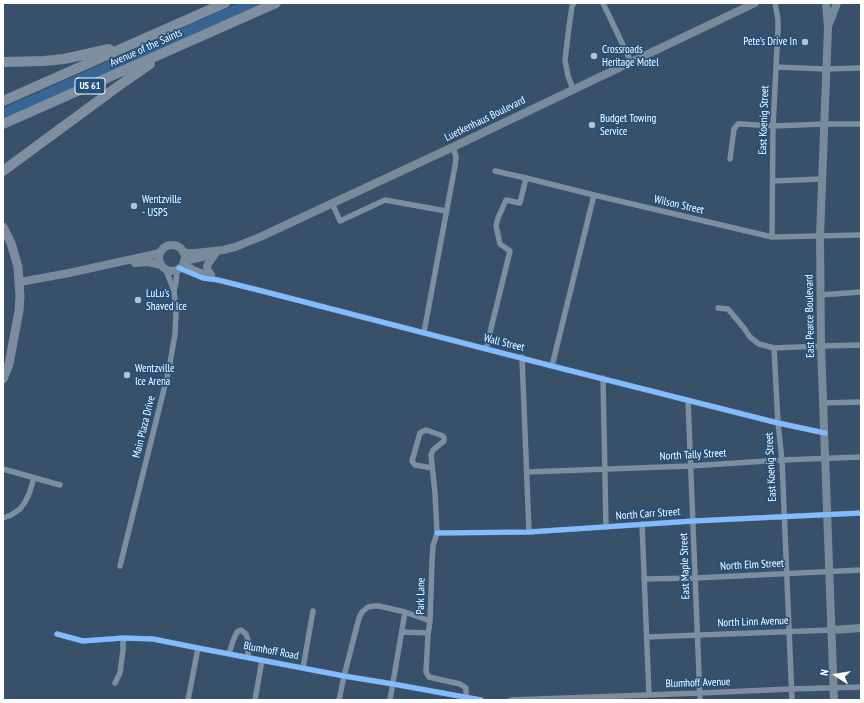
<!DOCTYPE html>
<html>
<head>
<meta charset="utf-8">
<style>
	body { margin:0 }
	#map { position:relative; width:864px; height:703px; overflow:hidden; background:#385069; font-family:"PT Sans Narrow",sans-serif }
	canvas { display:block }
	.frame { position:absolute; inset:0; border:4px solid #fff; pointer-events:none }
	.north { position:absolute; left:816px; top:655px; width:40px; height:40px; -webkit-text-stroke:3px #24507d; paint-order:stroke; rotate:282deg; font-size:11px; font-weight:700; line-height:16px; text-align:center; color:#fff }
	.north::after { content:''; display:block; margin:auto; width:14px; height:18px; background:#fff; clip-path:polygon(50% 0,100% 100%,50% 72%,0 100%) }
</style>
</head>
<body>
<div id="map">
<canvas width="864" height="703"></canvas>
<div class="frame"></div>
<div class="north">N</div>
</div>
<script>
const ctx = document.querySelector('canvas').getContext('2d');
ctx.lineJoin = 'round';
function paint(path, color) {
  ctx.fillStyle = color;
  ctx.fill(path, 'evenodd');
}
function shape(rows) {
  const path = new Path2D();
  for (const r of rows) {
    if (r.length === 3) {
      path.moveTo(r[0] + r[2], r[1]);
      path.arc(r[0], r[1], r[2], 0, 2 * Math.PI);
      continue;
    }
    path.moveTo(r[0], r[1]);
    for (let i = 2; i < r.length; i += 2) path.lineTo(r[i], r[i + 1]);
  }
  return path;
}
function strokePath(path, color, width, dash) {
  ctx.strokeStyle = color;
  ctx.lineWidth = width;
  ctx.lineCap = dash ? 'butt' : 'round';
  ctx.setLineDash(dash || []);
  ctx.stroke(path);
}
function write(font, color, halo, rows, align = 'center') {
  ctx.font = font + ' "PT Sans Narrow",sans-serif';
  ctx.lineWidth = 3.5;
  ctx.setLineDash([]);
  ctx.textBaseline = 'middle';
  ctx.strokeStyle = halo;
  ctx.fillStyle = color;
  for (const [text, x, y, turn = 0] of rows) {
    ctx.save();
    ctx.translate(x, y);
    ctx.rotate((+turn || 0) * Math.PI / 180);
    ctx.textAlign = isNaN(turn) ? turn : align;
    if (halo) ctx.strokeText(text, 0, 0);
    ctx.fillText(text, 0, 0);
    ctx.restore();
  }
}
paint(shape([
	[239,3,268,3,3,121,3,108]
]), '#376694');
strokePath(shape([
	[603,3,631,62],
	[776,67,826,69,861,68],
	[573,89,568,76,565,60,569,27,572,6,574,3],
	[730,159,734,129,738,124,742,124,773,126,824,124,861,124],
	[495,171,526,178,594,195,772,237,861,235],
	[773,181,822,179],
	[332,203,340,221,385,200,446,211],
	[772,237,773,126,778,29,778,20,775,3],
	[183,263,194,269,210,275],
	[179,268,203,278,218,280,262,291,552,366,778,423,825,433],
	[174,291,176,282,177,269],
	[820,295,861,292],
	[718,308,728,309,744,328,750,337,759,344,774,348,821,346,861,345],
	[424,332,455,166,456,157,453,147],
	[774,348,778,423,782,460,792,700],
	[486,349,510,251,500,244,496,226,498,218,506,200,520,203,526,178],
	[522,357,529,532],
	[552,366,594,195],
	[603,378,606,527],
	[688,400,700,700],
	[823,403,861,402],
	[432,468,415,465,412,461,420,433,426,430,443,436,444,438,444,441,433,450,431,455,435,493,437,533,433,546,432,562,430,621,428,635,426,672,429,677,460,684,466,688,466,698],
	[3,469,60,485],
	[527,472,690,466,782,460,861,457],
	[3,518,11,515,20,509,25,502,29,494,34,478],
	[642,524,649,695],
	[437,533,529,532,693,521,861,513],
	[120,566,169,369,175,334,176,312,174,291,166,270],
	[644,579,695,578,861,570],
	[402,632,428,633],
	[57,634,83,641,123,638,153,639,198,648,344,676,393,684,481,700],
	[647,637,831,630],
	[229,654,233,641,237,632,241,630,246,634,248,640,248,657],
	[303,668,313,611],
	[115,683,120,673,123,650,123,638],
	[188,700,198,648],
	[255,700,262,660],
	[339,700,344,676,359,618,362,612,368,607,374,606,379,606,405,612,430,621],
	[390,700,405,612],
	[511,700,700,693,791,689,861,687]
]), '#7d8e9f', 5.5);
strokePath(shape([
	[826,3,828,27,820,236,821,346,834,700],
	[829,24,837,3],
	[172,258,13],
	[183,252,188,253,195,253,223,250,235,247,260,237,453,147,755,3],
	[184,261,212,255],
	[135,263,148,262,161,265],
	[211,275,208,271,207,267,208,264,215,254],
	[20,282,69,273,160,253],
	[831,630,861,628]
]), '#798a9b', 8);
strokePath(shape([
	[3,227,11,243,18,267,20,296,19,311,9,364,3,379]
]), '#7c8c9e', 9);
strokePath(shape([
	[3,62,44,61,64,59,109,49],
	[3,101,225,3],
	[3,124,276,3],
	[3,171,117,87,150,64]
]), '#7f8f9f', 10);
strokePath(shape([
	[179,268,203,278,218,280,262,291,552,366,778,423,825,433],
	[437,533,529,532,693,521,861,513],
	[57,634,83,641,123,638,153,639,198,648,344,676,393,684,481,700]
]), '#80bcff', 5);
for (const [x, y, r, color] of [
	[805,42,4,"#b9c2ca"],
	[594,56,4,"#b9c2ca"],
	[592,125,4,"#b9c2ca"],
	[134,206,4,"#b9c2ca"],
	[138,300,4,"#b9c2ca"],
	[127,375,4,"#b9c2ca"]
]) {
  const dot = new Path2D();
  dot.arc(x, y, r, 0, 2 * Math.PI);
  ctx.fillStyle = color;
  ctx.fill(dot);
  strokePath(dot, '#24507d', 1.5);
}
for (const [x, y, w] of [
	[90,86,30]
]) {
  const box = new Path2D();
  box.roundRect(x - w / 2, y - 8, w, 16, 3);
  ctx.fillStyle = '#24507d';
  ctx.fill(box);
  strokePath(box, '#fff', 1);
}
write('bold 10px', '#fff', null, [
	["US 61",90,86]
]);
write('11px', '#fff', '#24507d', [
	["Pete's Drive In",797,42,"right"],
	["Crossroads",602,50],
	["Heritage Motel",602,63],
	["Budget Towing",600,119],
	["Service",600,132],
	["Wentzville",142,200],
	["- USPS",142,213],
	["LuLu's",146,294],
	["Shaved Ice",146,307],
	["Wentzville",135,369],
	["Ice Arena",135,382]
], 'left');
write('11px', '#fff', '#24507d', [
	["Avenue of the Saints",146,48,-24],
	["Luetkenhaus Boulevard",485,119,-26],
	["East Koenig Street",764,120,-88],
	["Wilson Street",679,205,13],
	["East Pearce Boulevard",810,316,-91],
	["Wall Street",504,343,14],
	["Main Plaza Drive",144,427,-76],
	["North Tally Street",693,455,-3],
	["East Koenig Street",771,467,-93],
	["North Carr Street",648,514,-4],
	["North Elm Street",752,565,-3],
	["East Maple Street",685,566,-92],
	["Park Lane",421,596,-89],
	["North Linn Avenue",753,622,-2],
	["Blumhoff Road",271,651,11],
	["Blumhoff Avenue",698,683,-2]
]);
</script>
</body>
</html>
